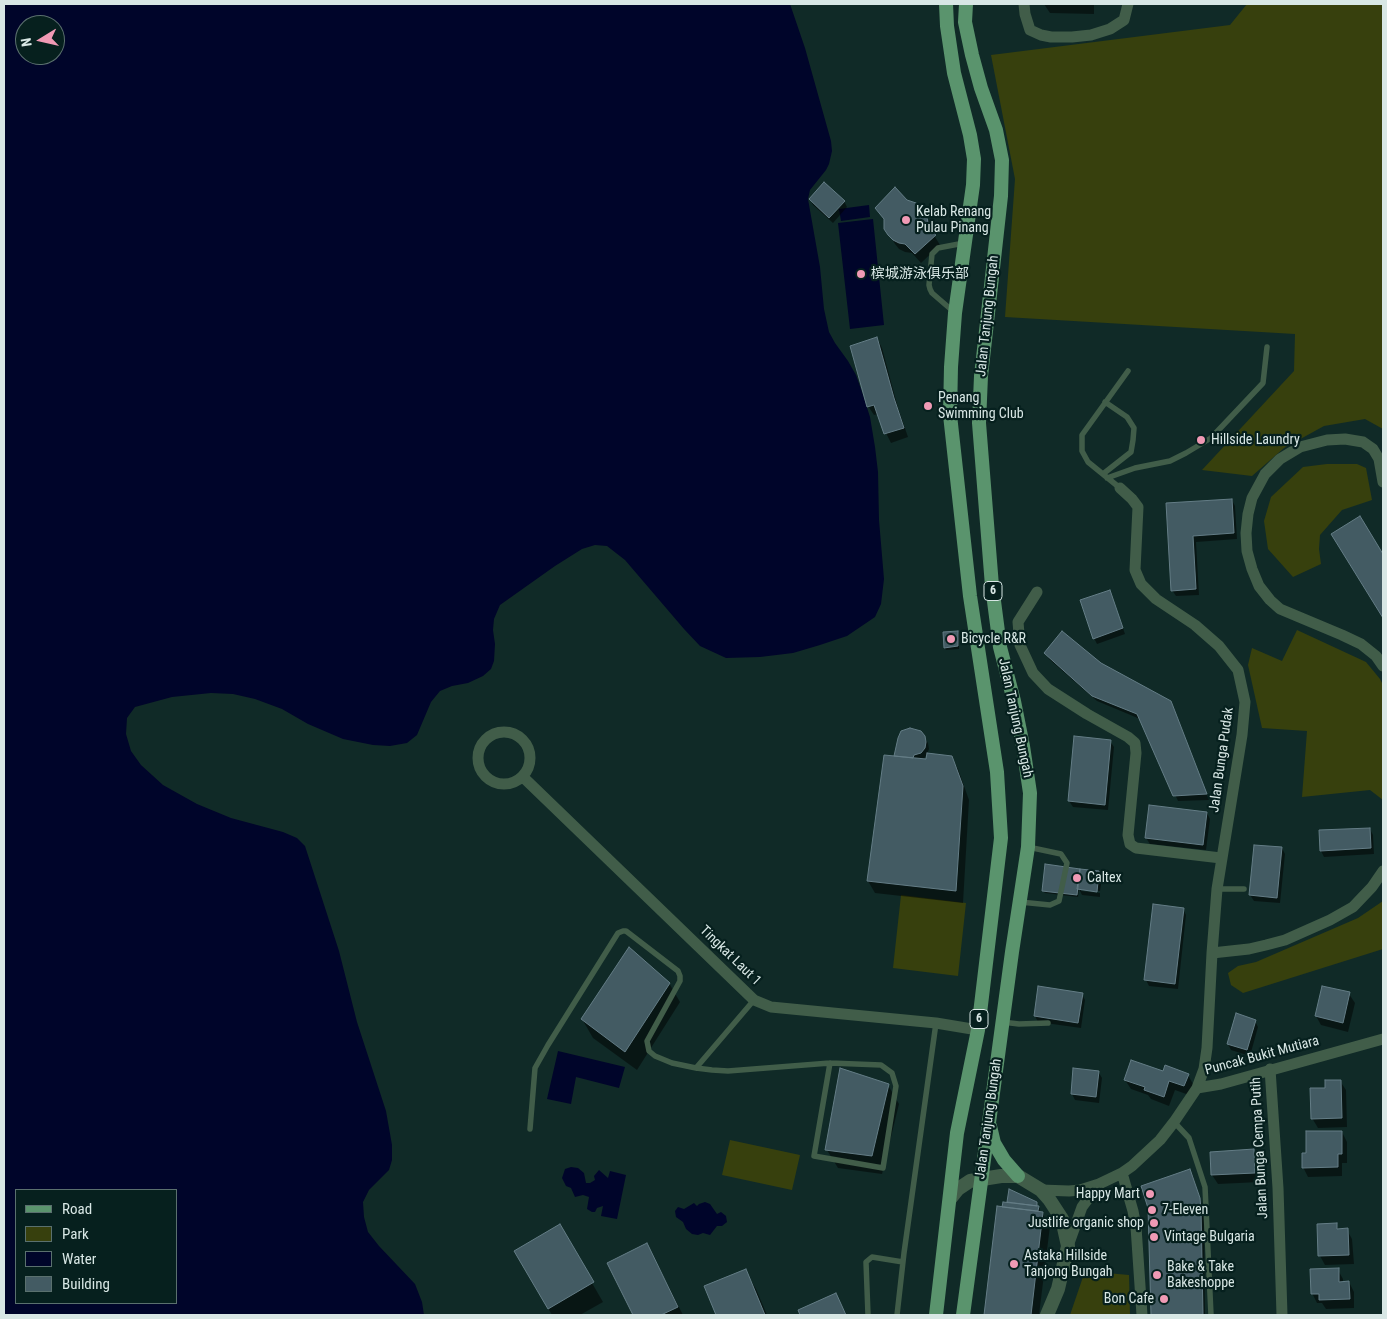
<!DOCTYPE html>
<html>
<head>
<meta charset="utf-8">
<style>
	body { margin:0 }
	#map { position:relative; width:1387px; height:1319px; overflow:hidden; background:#102a27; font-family:"Roboto Condensed",sans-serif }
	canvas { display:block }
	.frame { position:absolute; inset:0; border:5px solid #d8e7e5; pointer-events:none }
	.legend { position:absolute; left:15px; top:1189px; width:162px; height:115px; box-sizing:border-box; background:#06201e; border:1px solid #5a706e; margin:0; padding:6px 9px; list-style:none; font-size:15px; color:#d8e7e5 }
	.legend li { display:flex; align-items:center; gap:10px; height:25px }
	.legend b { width:25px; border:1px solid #5a706e }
	.north { position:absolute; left:15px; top:15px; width:50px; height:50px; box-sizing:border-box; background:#06201e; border:1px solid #5a706e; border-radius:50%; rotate:261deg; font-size:14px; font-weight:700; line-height:20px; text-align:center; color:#d8e7e5 }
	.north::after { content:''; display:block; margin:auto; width:18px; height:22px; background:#f09ab5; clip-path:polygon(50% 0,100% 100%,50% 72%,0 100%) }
</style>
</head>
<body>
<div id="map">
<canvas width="1387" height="1319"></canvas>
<div class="frame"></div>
<ul class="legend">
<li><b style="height:6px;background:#5a946d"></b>Road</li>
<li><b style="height:14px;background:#37400d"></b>Park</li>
<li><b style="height:14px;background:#00052a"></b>Water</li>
<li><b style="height:14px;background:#435b63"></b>Building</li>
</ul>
<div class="north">N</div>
</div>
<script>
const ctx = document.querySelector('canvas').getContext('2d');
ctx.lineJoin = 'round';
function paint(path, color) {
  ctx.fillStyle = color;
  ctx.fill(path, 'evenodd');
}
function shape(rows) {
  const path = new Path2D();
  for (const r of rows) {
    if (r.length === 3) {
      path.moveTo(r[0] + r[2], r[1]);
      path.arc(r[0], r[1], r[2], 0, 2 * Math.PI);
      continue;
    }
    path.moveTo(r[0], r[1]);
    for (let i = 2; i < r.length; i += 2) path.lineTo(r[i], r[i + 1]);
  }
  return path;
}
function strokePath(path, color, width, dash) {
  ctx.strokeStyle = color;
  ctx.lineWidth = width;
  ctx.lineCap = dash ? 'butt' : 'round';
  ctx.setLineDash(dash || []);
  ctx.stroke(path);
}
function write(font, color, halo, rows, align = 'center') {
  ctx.font = font + ' "Roboto Condensed","Noto Sans SC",sans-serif';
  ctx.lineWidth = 4.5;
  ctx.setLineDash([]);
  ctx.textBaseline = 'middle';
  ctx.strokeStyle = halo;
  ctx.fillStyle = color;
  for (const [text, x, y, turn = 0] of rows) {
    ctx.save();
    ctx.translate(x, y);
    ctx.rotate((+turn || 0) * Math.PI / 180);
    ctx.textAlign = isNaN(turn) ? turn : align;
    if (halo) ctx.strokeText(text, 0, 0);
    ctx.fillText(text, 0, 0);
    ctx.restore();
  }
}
paint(shape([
	[1247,4,1383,4,1383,429,1365,419,1324,426,1284,448,1252,476,1202,470,1294,371,1295,334,1005,317,1015,179,991,55,1230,25],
	[1327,464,1357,464,1366,468,1372,500,1342,510,1320,535,1319,549,1321,564,1293,577,1268,549,1264,521,1271,497,1303,467],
	[1297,630,1366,662,1380,679,1383,685,1383,800,1370,790,1302,797,1307,731,1262,728,1248,665,1252,648,1282,661],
	[901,895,966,903,958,976,893,968],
	[1383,901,1383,949,1243,993,1231,985,1228,973,1238,966,1256,962,1358,918],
	[730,1140,800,1155,792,1190,722,1175],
	[1085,1271,1129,1275,1130,1315,1070,1315]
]), '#37400d');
paint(shape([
	[4,4,790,4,805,48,831,141,832,151,829,164,826,170,810,190,808,199,820,267,824,309,829,332,835,343,848,361,856,375,862,392,870,417,875,447,878,472,879,520,884,579,881,604,875,617,847,636,820,645,793,653,760,657,726,658,700,646,684,629,625,560,607,546,595,545,582,549,555,566,500,605,494,619,493,630,495,644,494,661,491,669,483,676,468,683,452,686,440,691,431,702,417,735,407,743,390,746,373,745,343,739,308,724,282,709,255,699,233,694,211,693,172,697,135,707,127,718,126,734,131,751,141,765,163,785,197,804,231,818,283,832,297,838,305,846,339,951,357,1022,386,1111,392,1145,392,1160,389,1170,369,1190,363,1202,364,1217,368,1232,379,1246,415,1284,422,1302,424,1315,4,1315],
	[25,25,55,25,55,55,25,55],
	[176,1190,176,1303,16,1303,16,1190],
	[869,205,870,217,841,221,839,209],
	[873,219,884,325,850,329,838,223],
	[558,1051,625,1067,619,1088,576,1077,571,1104,547,1099],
	[571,1167,578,1168,584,1173,586,1183,590,1183,595,1180,594,1176,599,1170,608,1178,610,1171,626,1175,617,1219,601,1216,603,1206,597,1208,595,1212,592,1212,587,1209,589,1197,583,1195,575,1197,571,1188,566,1186,562,1178,565,1169],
	[705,1202,710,1204,717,1214,721,1212,726,1216,727,1222,722,1226,717,1226,710,1235,703,1233,698,1235,692,1234,686,1229,683,1222,676,1217,675,1211,678,1207,684,1209,694,1203,697,1206,699,1204]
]), '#00052a');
paint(shape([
	[1044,4,1094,4,1094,14,1050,13],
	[810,199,844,201,847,207,833,223,813,205],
	[906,201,921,208,931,225,932,232,940,245,921,263,912,253,905,252,899,249,895,244,886,229,885,222,877,208],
	[877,338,882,348,898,408,908,437,891,443,886,433,878,414,874,415,868,406],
	[1232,500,1235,506,1237,539,1196,542,1199,595,1176,596,1172,590,1167,504],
	[1359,517,1383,556,1383,616,1333,534],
	[1112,597,1125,634,1097,644,1094,638],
	[958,632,959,635,959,649,946,650,945,648,944,633],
	[1046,653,1101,664,1174,709,1209,800,1178,801,1140,719,1097,701,1049,659],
	[924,737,928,743,929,749,927,754,923,760,951,757,958,769,969,800,963,903,875,893,868,881,896,757],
	[1110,741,1114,747,1108,810,1073,807,1069,801],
	[1207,813,1210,819,1206,850,1150,844,1146,838],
	[1370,829,1373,835,1374,854,1324,857,1321,851],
	[1282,848,1285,854,1280,903,1254,901,1250,895],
	[1098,872,1102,878,1100,891,1081,889,1081,891,1100,893,1100,897,1082,895,1079,889,1078,897,1045,893,1043,891],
	[1183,909,1186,915,1178,989,1149,986,1146,980],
	[669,983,680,1002,637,1070,593,1038,582,1019],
	[1082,994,1085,1000,1081,1028,1038,1022,1035,1016],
	[1349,994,1355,1003,1348,1032,1321,1025,1316,1016],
	[1255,1021,1258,1027,1250,1056,1231,1050,1228,1044],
	[1075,1070,1099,1073,1102,1078,1099,1103,1075,1100,1072,1094],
	[1164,1073,1188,1075,1193,1084,1189,1095,1175,1090,1169,1106,1151,1099,1148,1095,1131,1089,1125,1080],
	[1340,1081,1346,1090,1347,1127,1318,1128,1312,1118,1327,1089],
	[888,1085,899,1104,882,1174,838,1168,827,1150],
	[1342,1132,1347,1142,1347,1163,1342,1163,1342,1176,1308,1177,1303,1167,1307,1154],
	[1254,1151,1259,1160,1260,1182,1218,1184,1212,1175,1211,1153],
	[1190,1170,1193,1176,1202,1205,1204,1216,1205,1315,1153,1315,1150,1208],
	[1009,1202,1036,1203,1040,1209,1039,1213,1042,1213,1050,1226,1039,1315,985,1315,998,1208,1004,1209,1010,1204],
	[1318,1225,1336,1225,1339,1230,1347,1230,1352,1239,1354,1264,1325,1265,1320,1256],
	[559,1226,603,1302,580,1315,552,1315,515,1251],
	[646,1245,657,1264,683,1315,634,1315,609,1264],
	[1338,1270,1343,1279,1343,1283,1349,1282,1354,1292,1354,1308,1326,1309,1322,1303,1317,1303,1312,1293],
	[745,1271,756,1289,767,1315,717,1315,706,1287],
	[835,1295,847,1315,801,1315,799,1311]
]), '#0007');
const building = shape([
	[824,182,845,201,829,218,809,199,824,182],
	[895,187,907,200,916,203,922,207,926,214,928,222,927,226,936,235,915,254,905,244,899,243,893,240,888,235,884,229,884,219,875,208,895,187],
	[877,337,894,398,904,428,884,434,874,405,867,407,850,346,877,337],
	[1232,499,1234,533,1193,536,1196,589,1171,591,1166,503,1232,499],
	[1360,516,1383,554,1383,618,1331,534,1360,516],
	[1110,590,1123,628,1093,639,1080,600,1110,590],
	[958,631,958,646,944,648,943,632,958,631],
	[1062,631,1101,663,1171,701,1207,794,1173,796,1137,714,1092,696,1044,653,1062,631],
	[910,728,921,731,925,736,926,742,925,748,921,753,914,755,913,758,894,756,898,738,901,731,910,728],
	[1074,736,1111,740,1105,805,1068,801,1074,736],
	[927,753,952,756,963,786,956,891,867,881,884,755,926,759,927,753],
	[1149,805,1207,812,1203,845,1145,838,1149,805],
	[1370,828,1371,848,1320,851,1319,830,1370,828],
	[1254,845,1282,847,1277,898,1249,895,1254,845],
	[1045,864,1080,869,1077,895,1042,891,1045,864],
	[1080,869,1099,871,1097,892,1077,889,1080,869],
	[1153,904,1184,908,1175,984,1144,980,1153,904],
	[629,947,670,983,625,1052,581,1019,629,947],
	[1038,986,1083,993,1078,1023,1034,1016,1038,986],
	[1322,986,1350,992,1343,1023,1315,1016,1322,986],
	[1236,1013,1256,1020,1247,1050,1227,1044,1236,1013],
	[1131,1060,1163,1071,1165,1065,1189,1074,1184,1086,1169,1081,1164,1097,1144,1090,1145,1087,1124,1080,1131,1060],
	[840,1068,889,1084,872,1156,825,1150,840,1068],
	[1073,1068,1099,1071,1096,1097,1071,1094,1073,1068],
	[1325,1080,1341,1080,1342,1118,1311,1119,1310,1088,1325,1088,1325,1080],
	[1306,1131,1342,1131,1342,1154,1338,1154,1338,1167,1302,1168,1302,1153,1306,1153,1306,1131],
	[1254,1149,1255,1173,1211,1175,1210,1152,1254,1149],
	[1190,1169,1200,1198,1201,1209,1203,1315,1151,1315,1148,1208,1141,1186,1190,1169],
	[1009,1189,1037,1202,1037,1206,1007,1202,1009,1189],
	[1003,1202,1039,1206,1038,1211,1002,1207,1003,1202],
	[997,1206,1043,1212,1031,1315,984,1315,997,1206],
	[1337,1223,1337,1229,1348,1228,1349,1255,1318,1256,1317,1224,1337,1223],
	[560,1224,594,1282,548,1309,514,1251,560,1224],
	[647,1243,678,1307,661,1315,633,1315,607,1263,647,1243],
	[1339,1268,1339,1282,1349,1281,1350,1299,1319,1300,1319,1294,1311,1294,1310,1269,1339,1268],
	[746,1269,765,1315,716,1315,704,1286,746,1269],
	[836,1293,846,1315,800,1315,798,1310,836,1293]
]);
paint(building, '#435b63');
strokePath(building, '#647d86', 1);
strokePath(shape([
	[954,312,932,293,930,289,929,285,932,254,938,248,964,243],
	[1103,474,1131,452,1133,440,1134,428,1127,417,1105,402],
	[1107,478,1135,468,1170,461,1186,453,1211,438,1263,383,1267,347],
	[1120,488,1088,462,1082,451,1082,435,1128,371],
	[1217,889,1244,889],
	[1020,902,1050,905,1059,901,1067,863,1061,854,1028,847],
	[1002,1022,1019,1024,1048,1023],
	[696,1068,754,1000],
	[1174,1122,1189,1138,1205,1187,1211,1315],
	[530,1129,535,1068,548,1045,618,933,623,931,626,931,678,971,680,976,680,981,647,1041,649,1051,655,1056,672,1063,696,1068,712,1070,728,1071,830,1063,881,1065,892,1073,896,1086,883,1168,814,1156,830,1063],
	[868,1315,866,1262,872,1257,903,1262],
	[897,1315,904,1253,936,1023]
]), '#415d49', 5.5);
strokePath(shape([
	[1024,4,1025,14,1030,30,1041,35,1051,37,1072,37,1091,35,1110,29,1124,20,1128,4],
	[1383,482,1379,459,1373,449,1363,442,1345,439,1327,440,1300,447,1280,459,1265,474,1252,498,1248,514,1246,533,1247,551,1252,569,1259,586,1270,600,1280,609,1342,635,1361,644,1376,656,1383,666],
	[1037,592,1018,622,1020,645,1033,673,1048,689,1087,714,1128,737,1135,743,1136,753,1128,835,1130,844,1136,848,1221,858],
	[504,758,26],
	[523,777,754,1000,771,1007,936,1023,978,1030],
	[1212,953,1249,949,1266,945,1285,940,1330,920,1353,907,1372,887,1383,871],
	[1270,1069,1278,1188,1282,1315],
	[1197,1088,1221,1084,1383,1039],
	[1122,1173,1133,1211,1136,1227,1142,1315],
	[1041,1190,1069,1191,1080,1190,1099,1184,1122,1173,1132,1166,1160,1140,1174,1122,1197,1088,1204,1069,1207,1048,1212,953,1217,889,1242,735,1245,702,1238,670,1219,646,1195,625,1156,599,1141,584,1135,570,1138,507,1132,499,1120,488],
	[1068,1246,1082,1207,1099,1184]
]), '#415d49', 11);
strokePath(shape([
	[950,1199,958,1189,970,1181,1001,1176,1018,1176,1041,1190,1049,1199,1062,1219,1068,1246,1058,1289,1047,1315]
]), '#415d49', 14);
strokePath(shape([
	[990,1126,994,1143,1004,1160,1018,1176],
	[936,1315,957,1133,978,1030,1001,838,997,772,970,596,950,415,951,367,955,313,973,185,974,159,970,135,954,73,947,26,946,4],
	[963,1315,1012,952,1028,847,1030,793,1023,746,1014,701,1000,647,992,586,979,423,981,376,1001,196,1002,160,996,130,981,88,972,55,965,22,966,4]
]), '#5a946d', 14);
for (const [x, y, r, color] of [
	[906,220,5,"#f09ab5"],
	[861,274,5,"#f09ab5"],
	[928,406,5,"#f09ab5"],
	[1201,440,5,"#f09ab5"],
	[951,639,5,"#f09ab5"],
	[1077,878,5,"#f09ab5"],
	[1150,1194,5,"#f09ab5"],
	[1152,1210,5,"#f09ab5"],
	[1154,1223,5,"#f09ab5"],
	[1154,1237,5,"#f09ab5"],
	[1014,1264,5,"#f09ab5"],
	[1157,1275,5,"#f09ab5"],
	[1164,1299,5,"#f09ab5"]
]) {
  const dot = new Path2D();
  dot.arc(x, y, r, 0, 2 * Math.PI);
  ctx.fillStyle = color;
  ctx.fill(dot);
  strokePath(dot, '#06201e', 2);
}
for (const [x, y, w] of [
	[993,591,18],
	[979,1019,18]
]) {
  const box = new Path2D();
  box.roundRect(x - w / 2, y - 9.5, w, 19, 4);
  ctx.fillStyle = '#06201e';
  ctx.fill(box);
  strokePath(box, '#d8e7e5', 1);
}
write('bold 12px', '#d8e7e5', null, [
	["6",993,591],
	["6",979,1019]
]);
write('14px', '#d8e7e5', '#06201e', [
	["Kelab Renang",916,212],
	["Pulau Pinang",916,228],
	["槟城游泳俱乐部",871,274],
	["Penang",938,398],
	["Swimming Club",938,414],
	["Hillside Laundry",1211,440],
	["Bicycle R&R",961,639],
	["Caltex",1087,878],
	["Happy Mart",1140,1194,"right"],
	["7-Eleven",1162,1210],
	["Justlife organic shop",1144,1223,"right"],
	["Vintage Bulgaria",1164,1237],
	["Astaka Hillside",1024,1256],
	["Tanjong Bungah",1024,1272],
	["Bake & Take",1167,1267],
	["Bakeshoppe",1167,1283],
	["Bon Cafe",1154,1299,"right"]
], 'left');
write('14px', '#d8e7e5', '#06201e', [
	["Jalan Tanjung Bungah",988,316,-84],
	["Jalan Tanjung Bungah",1015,718,78],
	["Jalan Bunga Pudak",1222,760,-82],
	["Tingkat Laut 1",730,956,44],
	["Puncak Bukit Mutiara",1262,1056,-15],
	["Jalan Tanjung Bungah",989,1119,-82],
	["Jalan Bunga Cempa Putih",1260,1148,-93]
]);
</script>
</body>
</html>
